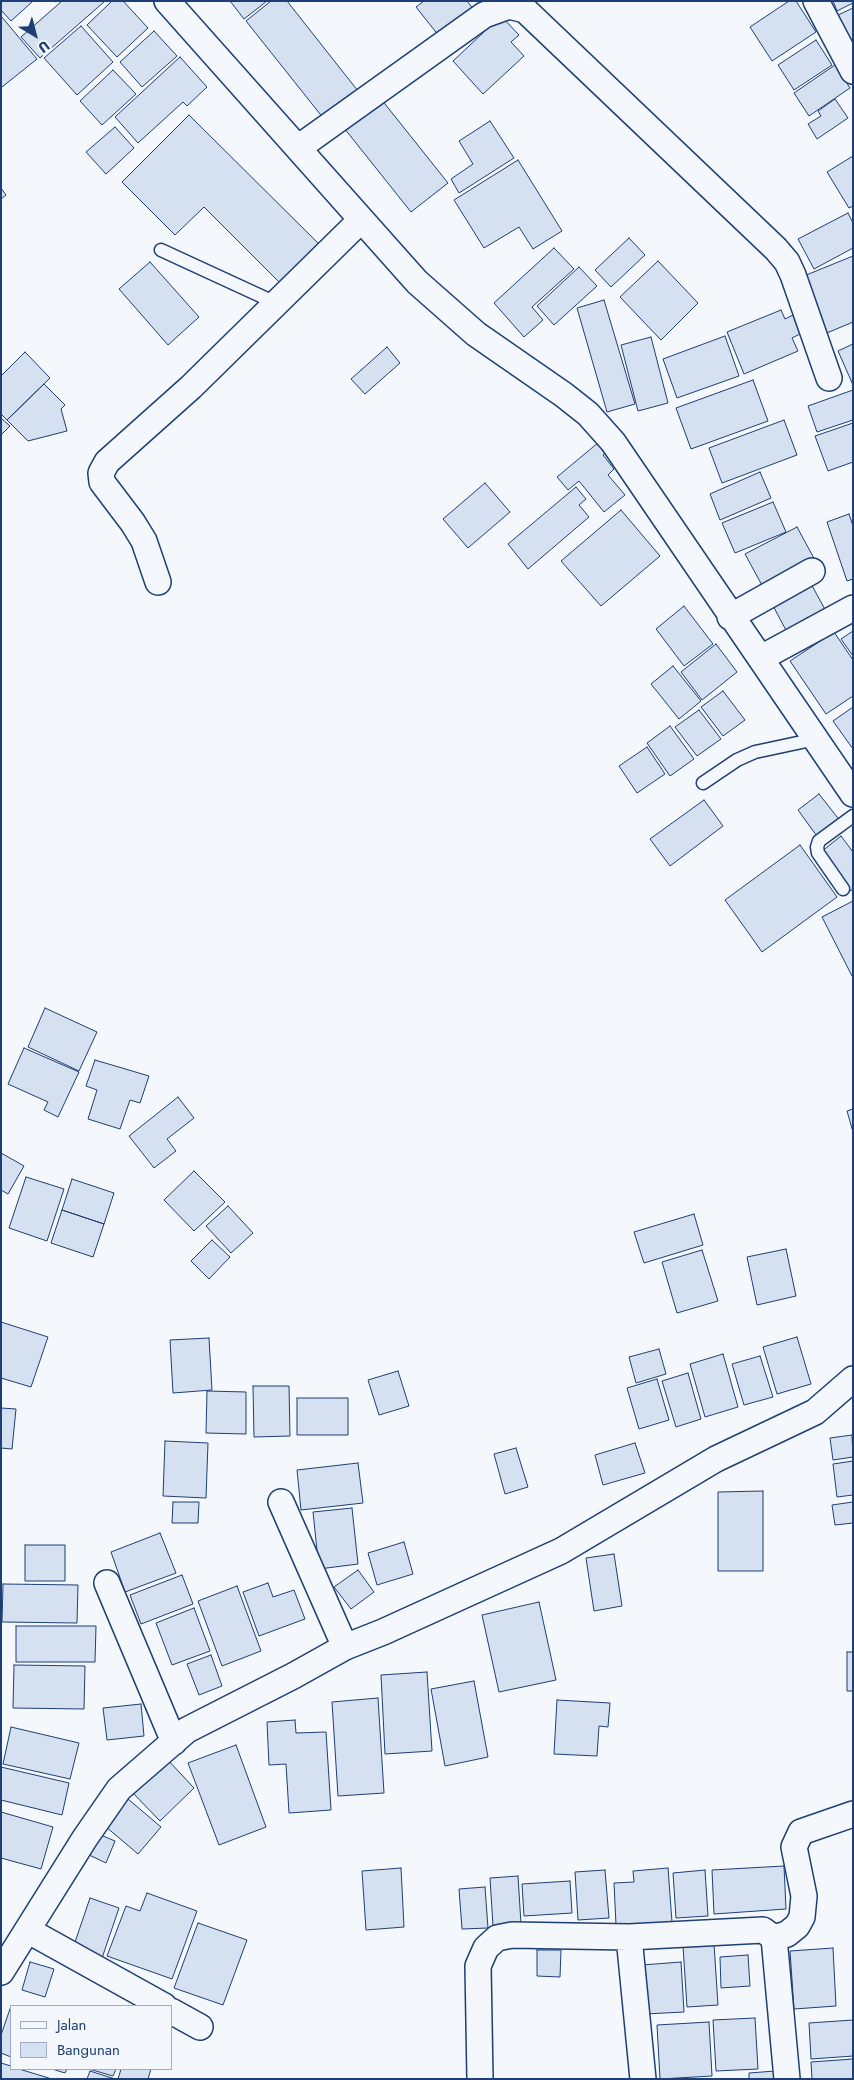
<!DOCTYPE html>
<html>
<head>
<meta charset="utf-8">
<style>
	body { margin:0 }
	#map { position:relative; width:854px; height:2080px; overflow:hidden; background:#f4f7fb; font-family:Jost,sans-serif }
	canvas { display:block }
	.frame { position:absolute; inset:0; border:2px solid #1d3f73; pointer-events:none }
	.legend { position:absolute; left:10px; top:2005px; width:162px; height:65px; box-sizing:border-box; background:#f4f7fb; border:1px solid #9eadc5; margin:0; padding:6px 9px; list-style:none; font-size:15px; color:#1d3f73 }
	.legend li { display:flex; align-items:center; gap:10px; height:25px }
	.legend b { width:25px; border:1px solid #9eadc5 }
	.north { position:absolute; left:10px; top:10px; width:50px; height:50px; -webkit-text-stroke:4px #f4f7fb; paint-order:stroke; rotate:143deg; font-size:14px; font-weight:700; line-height:20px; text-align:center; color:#1d3f73 }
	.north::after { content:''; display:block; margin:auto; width:18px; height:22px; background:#1d3f73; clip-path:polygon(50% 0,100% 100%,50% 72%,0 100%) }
</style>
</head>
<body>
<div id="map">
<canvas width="854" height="2080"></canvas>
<div class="frame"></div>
<ul class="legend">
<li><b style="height:6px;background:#f4f7fb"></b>Jalan</li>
<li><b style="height:14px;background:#d5e0f0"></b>Bangunan</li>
</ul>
<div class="north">U</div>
</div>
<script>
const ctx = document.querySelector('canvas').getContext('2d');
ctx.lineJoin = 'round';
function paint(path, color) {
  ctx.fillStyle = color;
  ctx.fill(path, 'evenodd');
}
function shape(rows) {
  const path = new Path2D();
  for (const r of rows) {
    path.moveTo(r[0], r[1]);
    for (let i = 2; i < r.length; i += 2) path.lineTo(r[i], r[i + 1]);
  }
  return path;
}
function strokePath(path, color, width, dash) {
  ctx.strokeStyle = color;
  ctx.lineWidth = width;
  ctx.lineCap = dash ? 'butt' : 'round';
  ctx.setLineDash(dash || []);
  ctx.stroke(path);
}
const building = shape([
	[1,1,33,1,11,21,1,10,1,1],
	[62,1,105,1,40,58,21,37,62,1],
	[112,1,123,1,148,28,117,57,87,25,112,1],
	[230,1,267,1,244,19,230,1],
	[271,1,287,1,358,91,324,119,246,21,271,1],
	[424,1,467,1,478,15,443,41,416,7,424,1],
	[789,1,796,1,816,32,772,61,750,27,789,1],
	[833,1,853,1,853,3,837,11,833,1],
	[853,8,853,43,850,45,836,16,853,8],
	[1,16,37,59,2,87,1,87,1,16],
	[501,16,519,35,511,42,524,56,483,94,453,61,501,16],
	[81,26,113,62,77,95,44,58,81,26],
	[154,31,177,56,142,87,120,62,154,31],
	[816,40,832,65,794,90,778,65,816,40],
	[180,57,207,87,187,106,183,102,138,143,115,117,180,57],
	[835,65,850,88,809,116,794,93,835,65],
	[113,70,136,94,102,125,80,101,113,70],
	[381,99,448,183,411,212,344,128,381,99],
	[835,99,848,118,817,139,808,124,821,116,818,111,835,99],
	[189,115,323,248,284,287,204,207,175,235,122,182,189,115],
	[490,121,514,158,459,193,451,179,473,164,459,141,490,121],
	[115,127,134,148,106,174,86,152,115,127],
	[853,156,853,206,849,208,827,172,853,156],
	[518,160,562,231,533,249,519,227,484,248,454,200,518,160],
	[1,188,6,195,1,199,1,188],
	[848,213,853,223,853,248,814,269,798,239,848,213],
	[629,238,645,255,611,287,595,270,629,238],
	[554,248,574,269,532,307,543,320,524,337,494,303,554,248],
	[853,256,853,322,822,335,799,278,853,256],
	[658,261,698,303,661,340,620,297,658,261],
	[150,262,199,317,168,345,119,289,150,262],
	[579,267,597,286,554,325,537,306,579,267],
	[604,300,635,404,607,412,577,308,604,300],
	[781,310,785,319,793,315,800,334,792,338,798,351,744,374,727,332,781,310],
	[725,336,739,376,677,398,663,359,725,336],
	[651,337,668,403,638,411,621,345,651,337],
	[853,344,853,385,838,351,853,344],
	[387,347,400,363,365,394,351,379,387,347],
	[25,352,50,378,7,420,1,414,1,376,25,352],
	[753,380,768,421,691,449,676,408,753,380],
	[44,384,65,405,61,409,67,431,28,441,7,420,44,384],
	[853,390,853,420,817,432,808,406,853,390],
	[1,418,10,426,1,435,1,418],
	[784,420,797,455,722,483,709,448,784,420],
	[853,423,853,462,828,471,815,436,853,423],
	[599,442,607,452,603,455,614,469,608,475,625,495,604,512,579,481,568,490,557,477,599,442],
	[760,472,771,498,720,520,710,494,760,472],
	[485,483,510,512,468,548,443,519,485,483],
	[576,487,586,499,579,505,589,517,528,569,508,544,576,487],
	[773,502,786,532,735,553,722,523,773,502],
	[621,510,660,556,601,606,561,561,621,510],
	[849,514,853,526,853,579,847,581,827,522,849,514],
	[797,527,816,562,764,589,745,554,797,527],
	[810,582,827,613,788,634,771,602,810,582],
	[684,606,713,644,684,666,656,629,684,606],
	[853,631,853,656,841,639,853,631],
	[834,632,853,660,853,696,826,714,790,661,834,632],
	[716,644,737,672,702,700,681,672,716,644],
	[673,666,701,701,679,719,651,684,673,666],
	[723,691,745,720,723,736,701,707,723,691],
	[853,707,853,749,833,721,853,707],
	[699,710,721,739,697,756,675,727,699,710],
	[670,726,694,759,670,776,647,743,670,726],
	[647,747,665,774,637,793,619,766,647,747],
	[819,794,841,822,819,839,798,810,819,794],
	[704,800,723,826,670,866,650,839,704,800],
	[841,836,853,852,853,889,850,891,821,852,841,836],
	[800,845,837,897,762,952,725,900,800,845],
	[853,901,853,976,852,976,822,917,853,901],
	[45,1008,97,1032,79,1071,28,1047,45,1008],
	[24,1048,79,1072,58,1117,44,1110,48,1102,8,1084,24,1048],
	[95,1060,149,1076,140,1103,130,1100,120,1129,88,1119,97,1090,86,1086,95,1060],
	[178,1097,194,1118,167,1139,176,1151,154,1168,129,1136,178,1097],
	[853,1109,853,1132,847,1111,853,1109],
	[1,1153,24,1166,8,1194,1,1190,1,1153],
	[194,1171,225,1202,194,1231,164,1200,194,1171],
	[26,1177,64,1189,47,1241,9,1228,26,1177],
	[72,1179,114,1193,104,1224,62,1210,72,1179],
	[228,1206,253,1233,231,1253,206,1226,228,1206],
	[62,1210,104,1224,93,1257,51,1243,62,1210],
	[694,1214,703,1245,644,1263,634,1232,694,1214],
	[212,1240,230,1257,209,1279,191,1261,212,1240],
	[786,1249,796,1296,757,1305,747,1257,786,1249],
	[702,1250,718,1301,677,1313,662,1262,702,1250],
	[1,1322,48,1337,31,1387,1,1378,1,1322],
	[797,1337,811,1384,777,1394,763,1347,797,1337],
	[209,1338,212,1390,173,1393,170,1340,209,1338],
	[659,1349,666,1374,636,1383,629,1357,659,1349],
	[723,1354,738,1407,705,1417,690,1364,723,1354],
	[760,1356,773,1397,744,1405,732,1364,760,1356],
	[398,1371,409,1406,379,1415,368,1380,398,1371],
	[688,1373,701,1419,676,1427,662,1381,688,1373],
	[657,1379,669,1420,639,1429,627,1388,657,1379],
	[253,1386,289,1386,290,1436,254,1437,253,1386],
	[207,1391,246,1392,246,1434,206,1433,207,1391],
	[297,1398,348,1398,348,1435,297,1435,297,1398],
	[1,1408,16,1409,12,1449,1,1448,1,1408],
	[852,1435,853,1457,833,1460,830,1438,852,1435],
	[165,1441,208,1443,206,1498,163,1496,165,1441],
	[635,1443,645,1473,603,1485,595,1455,635,1443],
	[516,1448,528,1487,505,1494,494,1454,516,1448],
	[853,1461,853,1495,837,1497,833,1464,853,1461],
	[358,1463,363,1503,301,1510,297,1470,358,1463],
	[763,1491,763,1571,718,1571,718,1492,763,1491],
	[173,1502,199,1502,198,1523,172,1523,173,1502],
	[853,1502,853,1523,835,1525,832,1505,853,1502],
	[352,1508,358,1564,319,1569,313,1512,352,1508],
	[160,1533,176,1573,125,1592,111,1552,160,1533],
	[404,1542,413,1574,377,1585,368,1553,404,1542],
	[25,1545,65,1545,65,1581,25,1581,25,1545],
	[614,1554,622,1606,594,1611,586,1558,614,1554],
	[358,1570,374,1592,351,1609,334,1587,358,1570],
	[182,1575,193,1604,141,1624,130,1595,182,1575],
	[268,1583,273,1597,294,1590,305,1619,259,1636,243,1592,268,1583],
	[3,1584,78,1585,77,1623,2,1622,3,1584],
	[237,1586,261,1651,222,1666,198,1601,237,1586],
	[539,1602,556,1680,499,1692,482,1615,539,1602],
	[194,1608,210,1651,172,1665,156,1623,194,1608],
	[16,1626,96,1626,95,1662,16,1662,16,1626],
	[847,1652,853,1652,853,1691,847,1691,847,1652],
	[211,1655,222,1686,199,1695,187,1664,211,1655],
	[14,1665,85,1666,84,1709,13,1708,14,1665],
	[427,1672,432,1751,385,1754,381,1675,427,1672],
	[474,1681,488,1757,445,1766,431,1689,474,1681],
	[378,1698,384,1793,338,1796,332,1702,378,1698],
	[557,1700,610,1703,608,1727,599,1726,597,1756,554,1754,557,1700],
	[141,1704,144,1736,107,1740,103,1708,141,1704],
	[295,1720,296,1733,326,1732,331,1810,289,1813,286,1764,269,1765,267,1722,295,1720],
	[11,1727,79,1743,70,1779,3,1764,11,1727],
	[236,1745,266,1827,219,1845,188,1763,236,1745],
	[167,1759,194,1788,160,1821,132,1792,167,1759],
	[1,1767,69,1783,62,1815,1,1800,1,1767],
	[128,1799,161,1827,138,1854,105,1826,128,1799],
	[1,1812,53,1827,41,1869,1,1858,1,1812],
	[96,1833,115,1841,106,1863,87,1854,96,1833],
	[784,1866,786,1909,714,1914,712,1870,784,1866],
	[401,1868,404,1927,366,1930,362,1871,401,1868],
	[668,1868,672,1922,616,1925,614,1883,634,1882,633,1871,668,1868],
	[605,1870,609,1918,578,1920,575,1872,605,1870],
	[705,1870,708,1916,676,1918,673,1873,705,1870],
	[518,1876,521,1924,493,1926,490,1878,518,1876],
	[570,1881,572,1913,524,1916,522,1884,570,1881],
	[485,1887,488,1928,462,1929,459,1889,485,1887],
	[147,1893,197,1911,172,1979,107,1956,126,1906,140,1911,147,1893],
	[90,1898,119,1908,101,1961,72,1951,90,1898],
	[198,1923,247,1940,223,2005,174,1988,198,1923],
	[714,1944,718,2005,687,2007,683,1946,714,1944],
	[833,1948,836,2006,794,2009,790,1951,833,1948],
	[537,1950,561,1950,560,1977,537,1976,537,1950],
	[748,1955,750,1986,721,1988,720,1957,748,1955],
	[30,1962,54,1969,45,1997,22,1990,30,1962],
	[681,1962,684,2012,645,2014,642,1965,681,1962],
	[11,2006,11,2057,1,2053,1,2035,11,2006],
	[755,2018,758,2069,716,2071,713,2020,755,2018],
	[853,2020,853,2056,811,2059,809,2023,853,2020],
	[709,2022,712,2076,660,2079,657,2025,709,2022],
	[853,2059,853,2079,812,2079,811,2062,853,2059],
	[1,2063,11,2066,11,2069,19,2069,52,2079,1,2079,1,2063],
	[52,2069,67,2069,65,2073,52,2069],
	[89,2069,116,2069,113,2076,89,2069],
	[121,2069,151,2069,148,2079,118,2079,121,2069],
	[90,2071,115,2079,87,2079,90,2071],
	[775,2071,775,2079,749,2079,749,2073,775,2071]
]);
paint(building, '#d5e0f0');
strokePath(building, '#1d3f73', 1);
const service = shape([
	[161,250,276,303],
	[703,783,737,760,755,752,816,739],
	[843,889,818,853,817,847,819,841,853,816]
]);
const minor = shape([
	[167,1,417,282,476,334,564,395,588,414,613,442,853,794],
	[816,1,853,71],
	[298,148,484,15,509,6,525,10,776,249,787,262,793,275,829,378],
	[158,582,144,541,133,523,102,482,101,473,107,462,191,387,361,220],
	[730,617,812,571],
	[761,658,853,608],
	[281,1502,345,1647],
	[107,1583,174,1742],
	[29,1931,164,2006],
	[629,1937,643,2079],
	[774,1938,787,1934,797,1926,802,1917,804,1896,794,1847,801,1832,853,1814],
	[1,1972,85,1838,119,1789,187,1730,293,1676,345,1647,383,1632,561,1551,716,1459,815,1412,853,1379],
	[171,2011,200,2027],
	[480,2079,478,1966,486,1948,497,1938,512,1935,629,1937,763,1930,774,1938,787,2079]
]);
strokePath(service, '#1d3f73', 15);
strokePath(minor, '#1d3f73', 28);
strokePath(service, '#f4f7fb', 12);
strokePath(minor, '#f4f7fb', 25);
</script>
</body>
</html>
